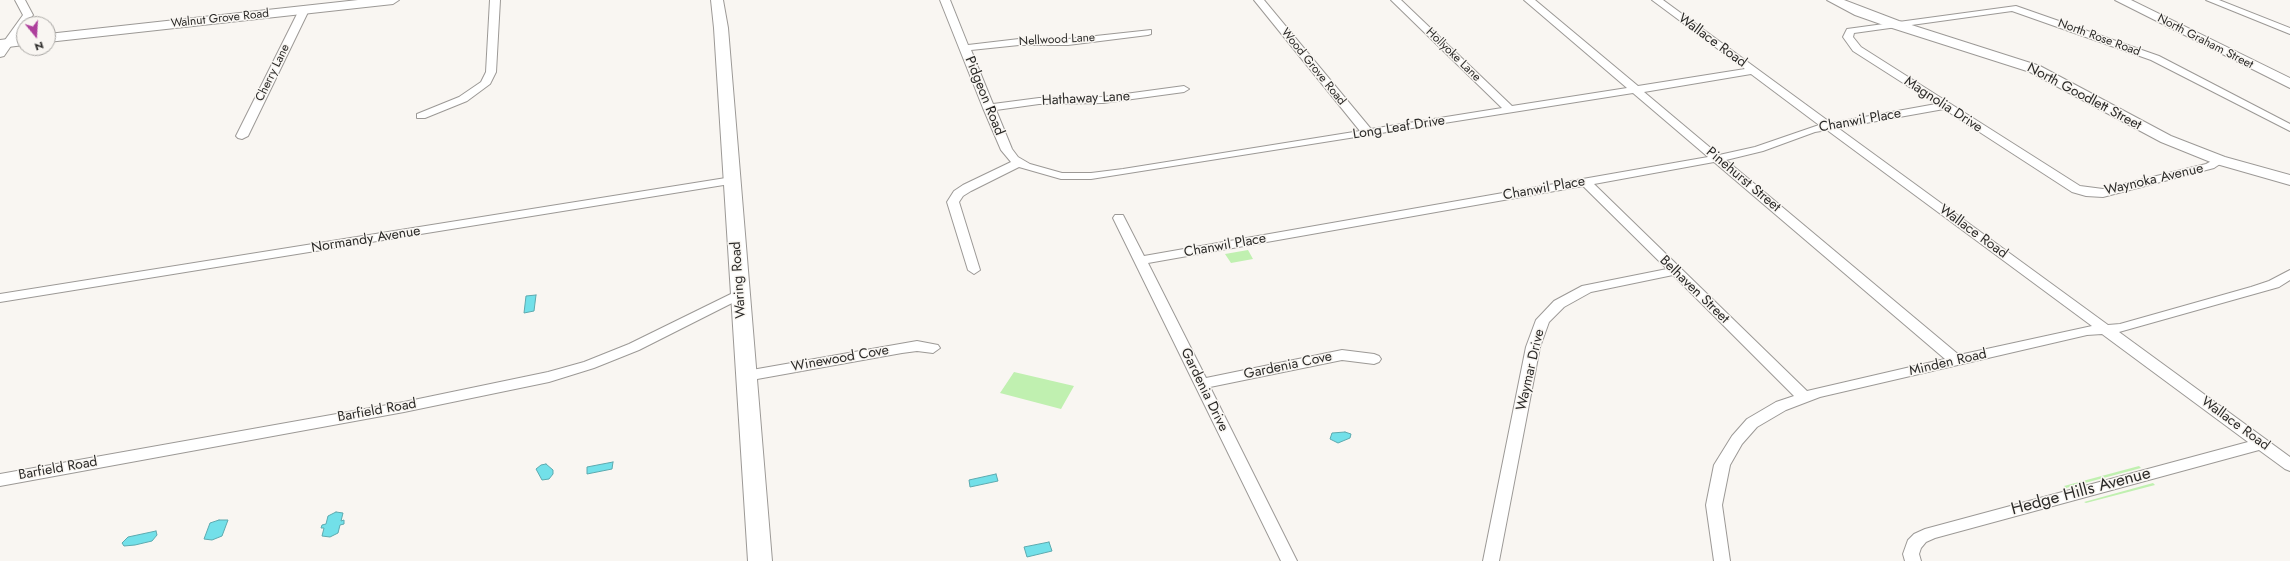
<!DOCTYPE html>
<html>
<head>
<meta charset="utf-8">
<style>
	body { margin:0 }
	#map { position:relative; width:2290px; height:561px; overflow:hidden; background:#f9f6f2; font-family:Jost,sans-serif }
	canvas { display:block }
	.north { position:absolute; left:16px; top:16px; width:40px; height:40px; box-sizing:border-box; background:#f9f6f2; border:1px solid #a7a5a2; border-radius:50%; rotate:162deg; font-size:11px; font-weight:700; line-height:16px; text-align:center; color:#2c2b29 }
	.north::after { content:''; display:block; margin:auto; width:14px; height:18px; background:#ae3f9c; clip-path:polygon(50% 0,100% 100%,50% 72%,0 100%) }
</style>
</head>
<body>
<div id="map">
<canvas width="2290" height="561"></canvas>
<div class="north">N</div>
</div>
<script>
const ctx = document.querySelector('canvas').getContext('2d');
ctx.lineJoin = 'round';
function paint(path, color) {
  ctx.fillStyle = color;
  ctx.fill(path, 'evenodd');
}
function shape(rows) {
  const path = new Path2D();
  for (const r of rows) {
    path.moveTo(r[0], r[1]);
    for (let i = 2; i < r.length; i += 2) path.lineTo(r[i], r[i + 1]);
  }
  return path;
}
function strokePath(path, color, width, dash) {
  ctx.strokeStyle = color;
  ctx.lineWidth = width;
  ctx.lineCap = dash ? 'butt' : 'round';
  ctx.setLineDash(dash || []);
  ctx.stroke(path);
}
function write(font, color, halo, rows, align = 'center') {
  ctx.font = font + ' Jost,sans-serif';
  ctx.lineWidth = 3;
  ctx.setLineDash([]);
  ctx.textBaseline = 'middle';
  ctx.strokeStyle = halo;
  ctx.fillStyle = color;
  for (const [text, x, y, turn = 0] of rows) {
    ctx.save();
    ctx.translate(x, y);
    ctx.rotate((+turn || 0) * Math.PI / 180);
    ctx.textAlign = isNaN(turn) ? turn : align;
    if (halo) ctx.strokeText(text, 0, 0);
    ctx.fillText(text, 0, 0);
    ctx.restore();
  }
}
paint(shape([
	[1248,250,1253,259,1231,263,1225,254],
	[1014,372,1074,386,1061,409,1000,393],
	[2139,466,2141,468,2066,488,2064,486],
	[2153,483,2155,485,2086,503,2084,502]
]), '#c0f0b0');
const water = shape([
	[536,295,534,311,524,313,526,296,536,295],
	[1345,432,1351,434,1350,438,1338,443,1330,439,1332,433,1345,432],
	[613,462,612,469,587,474,587,467,613,462],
	[546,464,553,470,553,474,549,479,542,480,536,469,541,465,546,464],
	[996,474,998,481,970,487,969,480,996,474],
	[336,512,343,513,341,521,344,520,344,524,340,525,338,533,330,537,322,536,324,528,321,528,322,525,326,524,328,516,336,512],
	[219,520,228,520,222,536,212,540,204,539,210,523,219,520],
	[156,531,157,535,152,541,135,545,124,546,122,543,128,537,156,531],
	[1049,542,1052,551,1027,557,1024,547,1049,542]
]);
paint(water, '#72e0e9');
strokePath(water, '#5daaaf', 1);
const street = shape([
	[15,0,25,0,33,15,26,24,24,24,24,27,4,56,0,57,0,47,23,15,15,0],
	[490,0,500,0,496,72,490,84,467,101,425,118,417,118,417,114,459,97,481,82,486,72,490,0],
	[940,0,950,0,968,45,1019,39,1068,39,1151,30,1151,34,1148,35,1068,45,1019,45,971,50,993,104,1039,98,1103,97,1184,86,1189,89,1184,92,1103,103,1039,104,996,110,1012,149,1018,157,1030,164,1062,173,1091,173,1123,169,1360,131,1254,0,1264,0,1371,129,1502,108,1391,0,1401,0,1512,106,1627,88,1524,0,1535,0,1638,86,1745,69,1652,0,1663,0,1831,123,1936,104,1853,51,1843,37,1847,29,2016,6,2159,56,2290,124,2290,131,2151,60,2012,11,1854,33,1853,37,1861,47,2080,186,2103,189,2206,164,2219,157,2223,158,2225,160,2223,162,2214,168,2103,197,2086,196,2072,192,1944,109,1838,128,2108,325,2120,324,2251,287,2269,281,2290,270,2290,280,2279,287,2119,332,2290,457,2290,471,2285,469,2259,450,1935,538,1926,542,1921,548,1919,554,1921,561,1905,561,1903,554,1908,540,1914,534,1925,529,2248,442,2102,334,2087,335,1820,397,1786,410,1757,427,1742,444,1730,465,1722,505,1730,561,1714,561,1706,505,1714,465,1732,436,1747,419,1776,402,1794,396,1673,275,1591,292,1564,307,1549,322,1540,347,1499,561,1483,561,1526,347,1536,320,1554,301,1582,286,1667,269,1583,186,1148,263,1206,378,1342,350,1374,354,1379,356,1381,359,1379,362,1374,364,1342,360,1210,387,1297,561,1281,561,1113,218,1115,215,1123,215,1144,256,1708,157,1633,93,1091,179,1061,179,1019,167,971,191,963,196,959,202,980,270,974,274,968,270,947,202,954,191,963,185,1011,162,1001,150,983,108,940,0],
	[1751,74,1819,125,1755,147,1719,155,1644,92,1751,74],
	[1827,130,2092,326,1959,355,1726,160,1763,151,1815,132,1827,130],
	[1714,162,1945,359,1807,391,1594,184,1714,162],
	[2206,0,2219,0,2290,28,2290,34,2206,0],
	[304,7,309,10,248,136,242,139,238,138,236,136,299,10,304,7],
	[732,177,736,179,738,181,736,183,0,302,0,294,732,177],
	[739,290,744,291,746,294,744,297,639,350,594,368,549,382,404,412,0,486,0,474,404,402,548,372,584,362,629,344,739,290],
	[917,341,938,345,940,348,933,353,917,351,902,353,746,381,741,379,739,376,741,373,746,371,917,341]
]);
const secondary = shape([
	[358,0,399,0,393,4,48,42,48,34,358,0],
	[711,0,723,0,728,28,772,561,748,561,714,28,711,0],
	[1827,0,1844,0,1899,21,2040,66,2171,136,2225,157,2290,175,2290,185,2213,163,2161,142,2030,72,1889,27,1855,15,1827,0],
	[2115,0,2131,0,2290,78,2290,88,2115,0],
	[24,37,24,45,0,48,0,40,24,37]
]);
strokePath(street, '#9c9996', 2);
strokePath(secondary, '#9c9996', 2);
paint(street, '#fff');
paint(secondary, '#fff');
write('12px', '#2c2b29', '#f9f6f2', [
	["Walnut Grove Road",220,19,-6],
	["North Rose Road",2099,38,20],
	["Nellwood Lane",1057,40,-3],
	["North Graham Street",2205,42,27],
	["Hollyoke Lane",1453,55,44],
	["Wood Grove Road",1313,67,51],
	["Cherry Lane",273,73,-64]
]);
write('14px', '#2c2b29', '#f9f6f2', [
	["Wallace Road",1712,41,36],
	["Pidgeon Road",984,96,68],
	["North Goodlett Street",2084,97,28],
	["Hathaway Lane",1086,99,-3],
	["Magnolia Drive",1943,105,33],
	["Chanwil Place",1860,121,-10],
	["Long Leaf Drive",1399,128,-9],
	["Pinehurst Street",1743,180,40],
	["Waynoka Avenue",2154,180,-13],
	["Chanwil Place",1544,189,-10],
	["Wallace Road",1973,232,36],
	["Normandy Avenue",366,240,-9],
	["Chanwil Place",1225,246,-10],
	["Waring Road",739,280,-94],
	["Belhaven Street",1694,290,44],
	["Winewood Cove",840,359,-10],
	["Minden Road",1948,363,-13],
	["Gardenia Cove",1288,366,-12],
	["Waymar Drive",1531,370,-77],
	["Gardenia Drive",1204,390,64],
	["Barfield Road",377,411,-10],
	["Wallace Road",2235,424,36],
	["Barfield Road",58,469,-10]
]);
write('17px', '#2c2b29', '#f9f6f2', [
	["Hedge Hills Avenue",2081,492,-15]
]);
</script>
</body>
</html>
